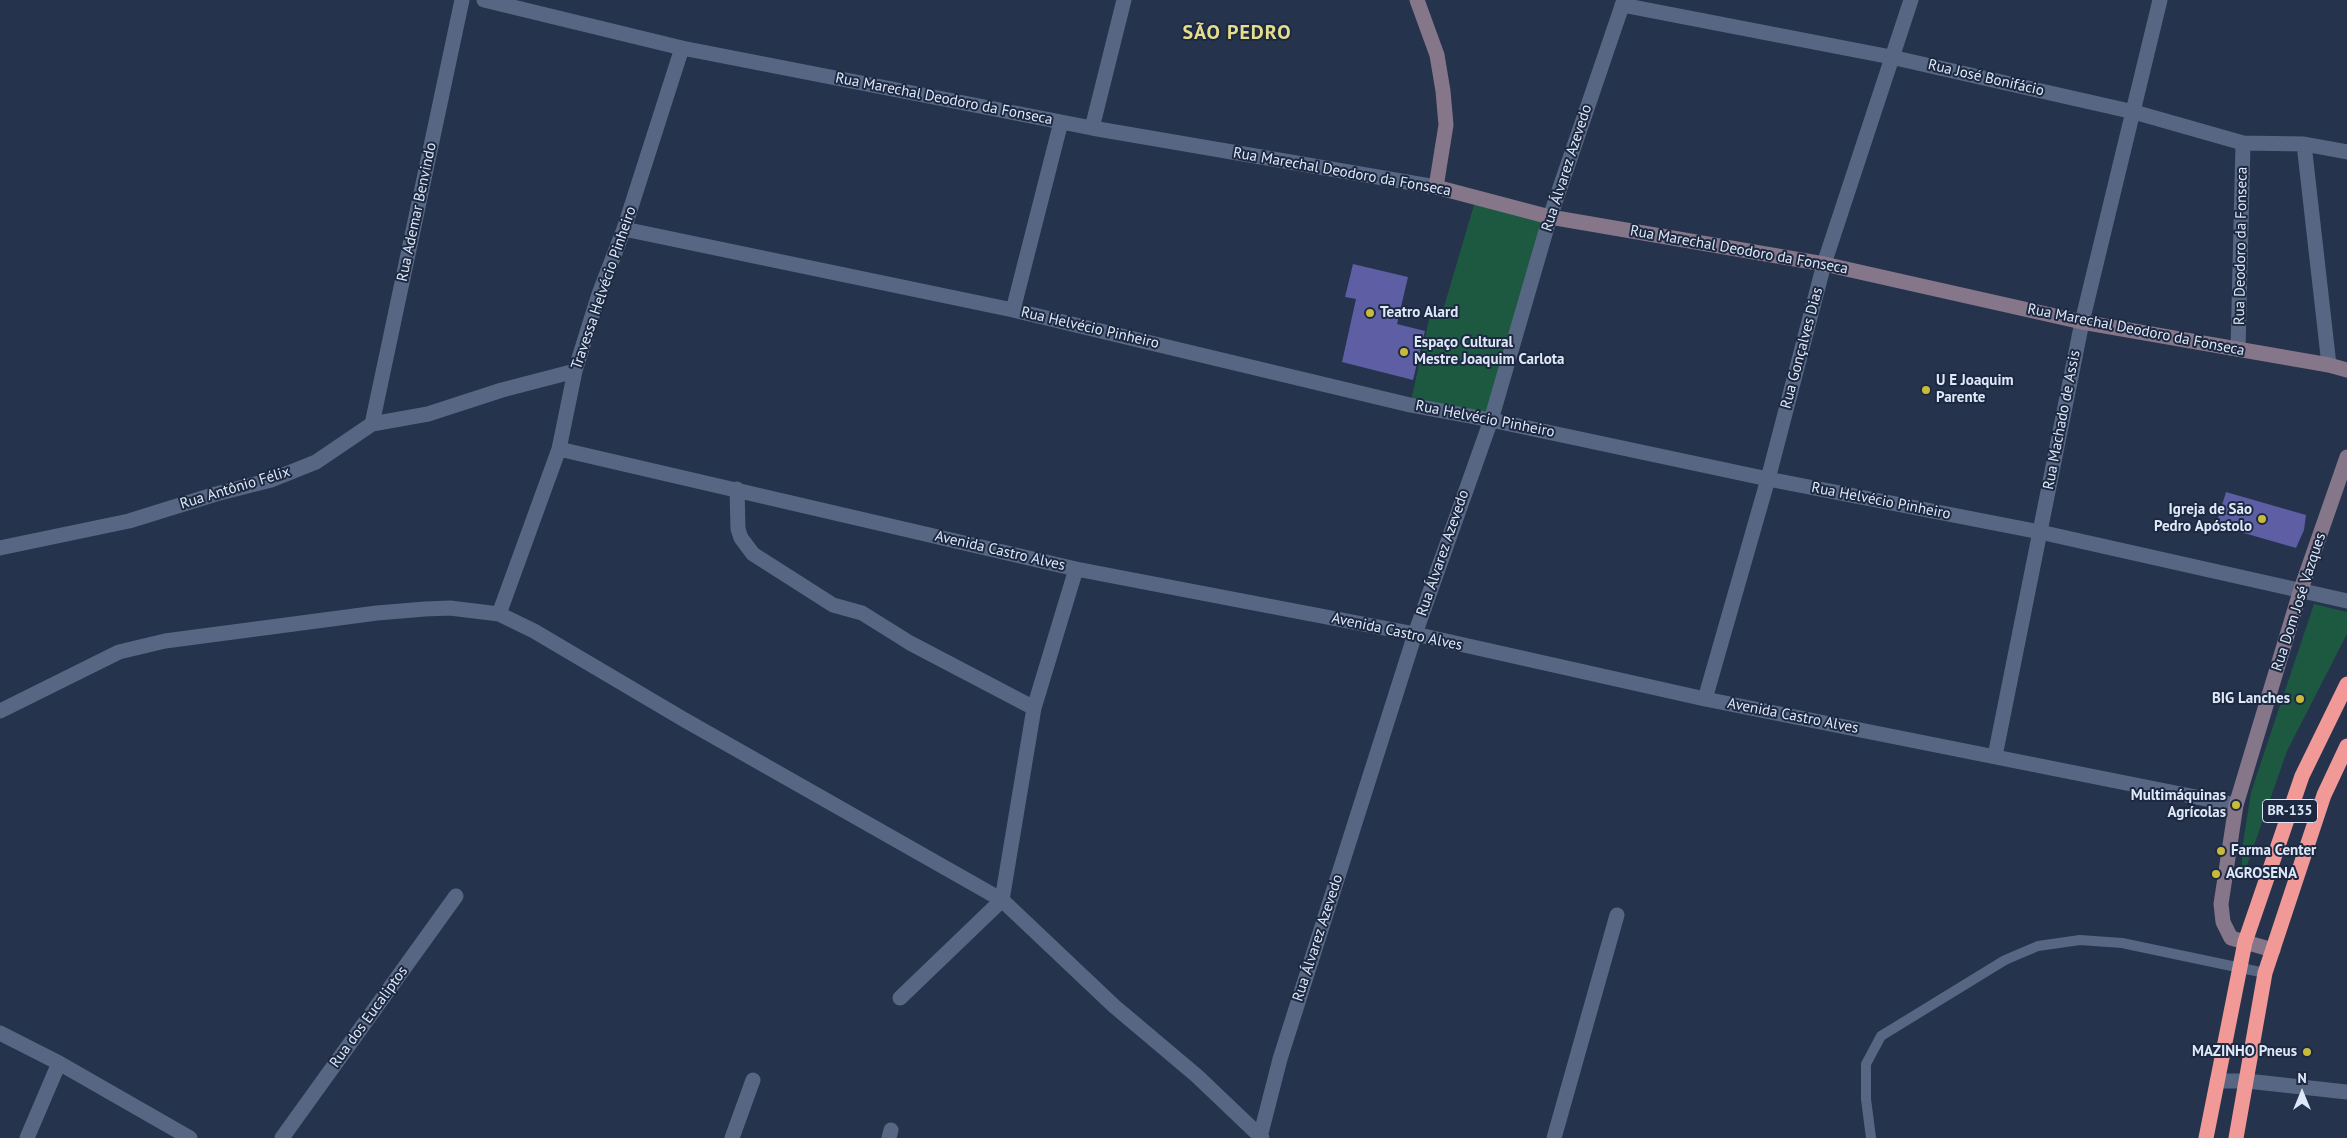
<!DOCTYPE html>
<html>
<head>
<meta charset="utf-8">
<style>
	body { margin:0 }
	#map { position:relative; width:2347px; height:1138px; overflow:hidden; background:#25334c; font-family:"PT Sans",sans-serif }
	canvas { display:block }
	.north { position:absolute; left:2277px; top:1068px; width:50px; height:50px; -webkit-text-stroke:4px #1c2941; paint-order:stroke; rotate:0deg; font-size:14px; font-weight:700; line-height:20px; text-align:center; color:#dfe8f9 }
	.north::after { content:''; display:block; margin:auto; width:18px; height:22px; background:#dfe8f9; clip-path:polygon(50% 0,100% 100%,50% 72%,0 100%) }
</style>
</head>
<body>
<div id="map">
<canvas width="2347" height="1138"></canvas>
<div class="north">N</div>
</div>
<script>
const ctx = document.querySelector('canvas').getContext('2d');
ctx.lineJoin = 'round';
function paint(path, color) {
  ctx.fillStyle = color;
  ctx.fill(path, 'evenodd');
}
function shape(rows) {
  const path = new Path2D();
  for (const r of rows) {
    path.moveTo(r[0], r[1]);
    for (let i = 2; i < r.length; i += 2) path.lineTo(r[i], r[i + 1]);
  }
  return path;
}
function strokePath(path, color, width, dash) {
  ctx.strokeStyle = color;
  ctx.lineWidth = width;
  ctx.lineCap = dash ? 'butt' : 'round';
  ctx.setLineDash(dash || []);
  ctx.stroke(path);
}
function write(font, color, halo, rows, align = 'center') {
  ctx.font = font + ' "PT Sans",sans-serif';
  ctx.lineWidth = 4;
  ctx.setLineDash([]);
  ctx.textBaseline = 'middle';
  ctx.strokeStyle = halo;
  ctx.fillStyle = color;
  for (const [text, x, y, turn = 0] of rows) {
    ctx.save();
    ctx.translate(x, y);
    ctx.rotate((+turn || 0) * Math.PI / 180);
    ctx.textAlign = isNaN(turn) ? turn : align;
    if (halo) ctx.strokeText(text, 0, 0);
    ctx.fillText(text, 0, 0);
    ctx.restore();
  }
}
paint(shape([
	[1476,198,1550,217,1491,420,1410,405,1430,315,1441,317],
	[2314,604,2347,612,2347,634,2287,751,2242,880,2242,850,2251,792]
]), '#1d5841');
paint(shape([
	[1353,264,1408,277,1397,324,1425,331,1413,380,1342,362,1356,299,1345,297],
	[2226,492,2306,515,2304,530,2296,548,2216,525]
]), '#5d5ea3');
strokePath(shape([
	[1871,1138,1866,1099,1866,1064,1881,1036,2005,960,2038,946,2080,940,2122,943,2265,973]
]), '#576783', 10);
strokePath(shape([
	[484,0,682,48,1092,128,1436,187],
	[1622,5,1891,57,2134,112,2243,143,2304,144,2347,152],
	[1092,128,1124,0],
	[2304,144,2329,365],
	[624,229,1013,310,1410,405,1491,420,1768,479,2040,532,2347,601],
	[1013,310,1061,122],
	[2238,349,2243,143],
	[372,424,462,0],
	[559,449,1076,569,1415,634,1705,699,2236,805],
	[737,489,738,529,741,538,753,554,833,605,862,613,910,643,1034,708],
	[0,548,129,521,216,494,271,480,316,462,372,424,428,414,502,390,575,371],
	[499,614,559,449,575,371,599,294,624,229,682,48],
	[1705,699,1768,479,1824,264,1911,0],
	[0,711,119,652,165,641,377,613,425,609,450,608,499,614,534,631,683,719,1002,900,1114,1006,1197,1076,1262,1138],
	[1995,756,2082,322,2160,0],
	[900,998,1002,900,1034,708,1076,569],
	[0,1033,59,1063,190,1138],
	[2217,1081,2247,1081,2347,1092],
	[1260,1137,1280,1059,1415,634,1491,420,1550,217,1624,0],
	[27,1138,59,1063],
	[282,1138,456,896],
	[732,1138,753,1080],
	[889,1138,891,1130],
	[1554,1138,1617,915]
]), '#576783', 15);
strokePath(shape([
	[1417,0,1437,55,1443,91,1446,125,1436,187,1550,217,1824,264,2082,322,2329,365,2347,370],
	[2273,950,2231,938,2223,922,2221,904,2236,805,2301,589,2347,457]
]), '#857689', 15);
strokePath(shape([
	[2206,1138,2245,942,2302,776,2347,684],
	[2236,1138,2265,973,2324,795,2347,746]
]), '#f19996', 15);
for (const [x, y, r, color] of [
	[1370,313,5,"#c8bb3b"],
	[1404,352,5,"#c8bb3b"],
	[1926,390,5,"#c8bb3b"],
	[2262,519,5,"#c8bb3b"],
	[2300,699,5,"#c8bb3b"],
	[2236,805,5,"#c8bb3b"],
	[2221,851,5,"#c8bb3b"],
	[2216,874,5,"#c8bb3b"],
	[2307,1052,5,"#c8bb3b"]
]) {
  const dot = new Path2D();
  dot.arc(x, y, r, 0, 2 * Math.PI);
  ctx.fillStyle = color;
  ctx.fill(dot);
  strokePath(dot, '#1c2941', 2);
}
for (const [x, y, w] of [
	[2290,811,55]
]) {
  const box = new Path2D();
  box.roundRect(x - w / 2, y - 11.5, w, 23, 4);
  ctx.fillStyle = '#1c2941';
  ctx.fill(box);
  strokePath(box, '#dfe8f9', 1);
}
write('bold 14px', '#dfe8f9', null, [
	["BR-135",2290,811]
]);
write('15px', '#dfe8f9', '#1c2941', [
	["Rua José Bonifácio",1986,78,13],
	["Rua Marechal Deodoro da Fonseca",944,99,11],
	["Rua Álvarez Azevedo",1567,168,-72],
	["Rua Marechal Deodoro da Fonseca",1342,172,10],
	["Rua Ademar Benvindo",417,212,-78],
	["Rua Deodoro da Fonseca",2241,246,-89],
	["Rua Marechal Deodoro da Fonseca",1739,250,10],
	["Travessa Helvécio Pinheiro",604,288,-71],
	["Rua Helvécio Pinheiro",1090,328,13],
	["Rua Marechal Deodoro da Fonseca",2136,330,11],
	["Rua Gonçalves Dias",1802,348,-75],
	["Rua Helvécio Pinheiro",1485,419,11],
	["Rua Machado de Assis",2062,420,-79],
	["Rua Antônio Félix",235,488,-17],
	["Rua Helvécio Pinheiro",1881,501,11],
	["Avenida Castro Alves",1000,551,13],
	["Rua Álvarez Azevedo",1443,553,-71],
	["Rua Dom José Vazques",2299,602,-72],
	["Avenida Castro Alves",1397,632,12],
	["Avenida Castro Alves",1793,716,11],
	["Rua Álvarez Azevedo",1318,938,-72],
	["Rua dos Eucaliptos",369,1017,-54]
]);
write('bold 15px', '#dfe8f9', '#1c2941', [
	["Teatro Alard",1380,313],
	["Espaço Cultural",1414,343],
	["Mestre Joaquim Carlota",1414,360],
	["U E Joaquim",1936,381],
	["Parente",1936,398],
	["Igreja de São",2252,510,"right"],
	["Pedro Apóstolo",2252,527,"right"],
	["BIG Lanches",2290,699,"right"],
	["Multimáquinas",2226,796,"right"],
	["Agrícolas",2226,813,"right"],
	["Farma Center",2231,851],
	["AGROSENA",2226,874],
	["MAZINHO Pneus",2297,1052,"right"]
], 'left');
ctx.letterSpacing = '1px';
write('bold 20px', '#e6de8f', '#1c2941', [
	["SÃO PEDRO",1237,33]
]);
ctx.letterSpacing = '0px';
</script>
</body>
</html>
